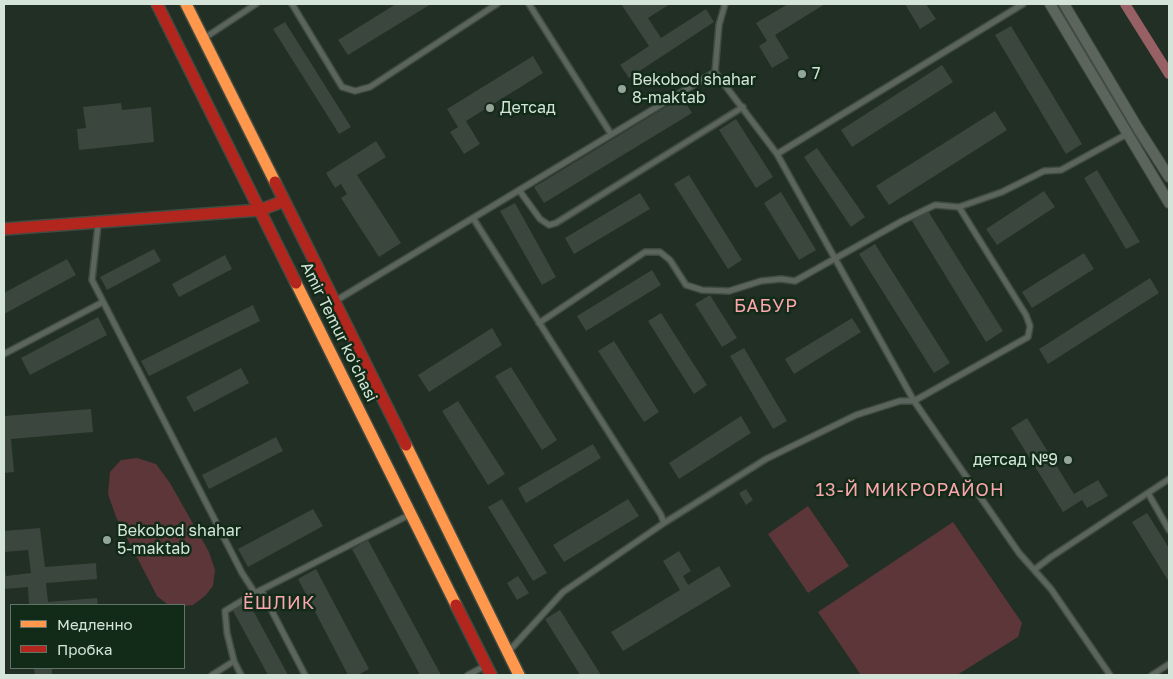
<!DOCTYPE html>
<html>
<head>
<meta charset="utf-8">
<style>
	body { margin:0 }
	#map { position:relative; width:1173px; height:679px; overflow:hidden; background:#222f25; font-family:"Golos Text",sans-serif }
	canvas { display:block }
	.frame { position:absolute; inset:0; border:5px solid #d5e4d8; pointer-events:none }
	.legend { position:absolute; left:10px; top:604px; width:175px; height:65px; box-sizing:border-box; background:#122b18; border:1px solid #607565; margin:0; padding:6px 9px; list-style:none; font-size:15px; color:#d5e4d8 }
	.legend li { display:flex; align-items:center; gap:10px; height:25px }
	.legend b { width:25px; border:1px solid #607565 }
</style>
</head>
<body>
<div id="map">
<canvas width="1173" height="679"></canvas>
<div class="frame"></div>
<ul class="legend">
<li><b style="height:6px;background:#ff974d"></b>Медленно</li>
<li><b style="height:6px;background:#b3261e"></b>Пробка</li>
</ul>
</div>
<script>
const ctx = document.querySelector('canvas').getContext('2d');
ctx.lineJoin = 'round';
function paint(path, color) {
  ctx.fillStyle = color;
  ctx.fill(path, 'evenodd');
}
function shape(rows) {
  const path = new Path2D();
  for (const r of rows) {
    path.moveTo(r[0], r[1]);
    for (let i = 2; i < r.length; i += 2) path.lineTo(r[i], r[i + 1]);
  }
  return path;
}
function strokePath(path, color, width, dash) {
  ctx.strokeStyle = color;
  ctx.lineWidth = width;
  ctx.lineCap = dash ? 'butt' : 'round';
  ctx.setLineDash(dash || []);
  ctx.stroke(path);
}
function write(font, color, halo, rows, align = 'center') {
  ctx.font = font + ' "Golos Text",sans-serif';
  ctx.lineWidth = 5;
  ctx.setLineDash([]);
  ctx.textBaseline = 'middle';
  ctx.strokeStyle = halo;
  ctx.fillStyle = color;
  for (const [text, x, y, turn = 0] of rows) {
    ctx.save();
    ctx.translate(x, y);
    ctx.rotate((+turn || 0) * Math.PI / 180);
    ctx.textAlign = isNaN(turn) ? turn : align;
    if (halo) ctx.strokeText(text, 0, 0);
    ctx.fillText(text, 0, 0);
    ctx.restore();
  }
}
paint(shape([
	[137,458,156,464,170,483,209,552,215,570,213,586,205,596,193,605,184,606,168,605,157,596,116,517,108,494,110,472,121,460],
	[808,506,849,566,808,593,768,534],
	[953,522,1022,623,1018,637,957,675,861,675,818,612]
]), '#5c3639');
strokePath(shape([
	[1125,4,1169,74]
]), '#966064', 10);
paint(shape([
	[396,4,431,4,348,55,338,40],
	[621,4,670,4,648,18,661,38,706,9,714,22,629,78,620,65,649,46],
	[788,4,825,4,775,35,789,58,772,68,759,46,767,41,756,23],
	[905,4,926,4,936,19,920,29],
	[285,22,351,127,339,134,273,29],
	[1011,26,1082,144,1066,154,995,35],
	[533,56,543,73,466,121,480,144,464,154,450,132,458,127,447,109],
	[942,65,953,82,852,147,841,130],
	[682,97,692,113,544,203,534,187],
	[121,103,122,110,151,107,154,142,79,150,77,129,86,128,83,107],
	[995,111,1007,130,889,205,876,186],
	[736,119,773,177,756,188,719,130],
	[376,141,386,157,357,175,401,243,379,257,341,198,347,194,341,184,335,188,326,173],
	[817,148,865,217,851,227,804,157],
	[1097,170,1140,242,1126,249,1084,178],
	[689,175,742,260,728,269,674,184],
	[1044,191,1055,207,997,245,986,229],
	[781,192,816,250,799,260,764,203],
	[640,193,650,209,574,254,565,238],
	[515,203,556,277,542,285,500,211],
	[928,211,1003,331,986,342,912,221],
	[875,244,950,363,934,373,859,254],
	[154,249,161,261,107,290,100,277],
	[1084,253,1094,269,1032,308,1022,292],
	[225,255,232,269,179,297,172,284],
	[67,259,76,275,4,314,4,293],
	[652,270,661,285,586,331,577,316],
	[1150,278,1159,293,1048,364,1039,349],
	[710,295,737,338,722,347,695,304],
	[253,305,260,321,149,376,141,361],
	[661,313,707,385,694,394,648,321],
	[98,317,107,335,30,375,21,358],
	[852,318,861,332,794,374,785,359],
	[492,328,502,345,429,392,418,375],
	[614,341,659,412,644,422,598,351],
	[744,348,787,421,773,429,730,356],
	[511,367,557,440,542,450,495,376],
	[241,368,249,383,194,412,186,397],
	[458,401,505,474,488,485,442,411],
	[91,409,93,432,11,439,14,472,4,473,4,416],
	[741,416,751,433,679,479,669,463],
	[1027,418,1074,494,1098,480,1108,496,1087,508,1082,500,1063,512,1011,428],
	[276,437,283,451,209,489,202,475],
	[593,444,601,458,526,503,518,488],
	[746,489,753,500,746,505,739,493],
	[502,499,547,573,533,581,488,507],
	[628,499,639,516,564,562,553,545],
	[313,509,323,526,248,567,238,549],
	[1147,513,1169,548,1169,582,1132,522],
	[40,528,45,567,96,563,97,579,46,583,48,602,97,598,98,605,29,605,28,587,4,589,4,570,5,569,6,576,31,573,28,550,4,552,4,531],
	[368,540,441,675,420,675,352,549],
	[679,551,691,571,683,576,688,585,719,566,731,586,623,651,611,632,680,590,663,561],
	[316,569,369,669,358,675,348,675,298,579],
	[518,576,529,593,517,600,507,583],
	[248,601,288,675,268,675,232,609],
	[560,610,601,675,580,675,545,619],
	[34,668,52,668,52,675,35,675]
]), '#3b463e');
const lane = shape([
	[292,4,342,87,355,91,370,87,497,4],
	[529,4,611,134],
	[725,4,719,25,715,72,777,154,1023,4],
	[206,37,256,4],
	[777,154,914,401,1028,337,1030,326,1026,315,959,207],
	[519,190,540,219,549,225,556,223,743,107],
	[473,218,661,515,664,523,563,592,509,651],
	[98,225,92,280,242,573,255,593,409,515],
	[337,300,715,72],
	[539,323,645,252,660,252,670,260,686,285,702,290,729,291,761,281,781,279,795,281,902,221,935,205,959,207,1002,192,1044,171,1061,170,1127,134],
	[4,354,103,302],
	[1148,493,1169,530],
	[664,523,766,459,856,415,900,401,914,401,1019,553,1051,589,1110,675],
	[1034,570,1051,557,1169,479],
	[261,590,305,675],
	[212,675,234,661],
	[241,675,234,661,227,633,225,611,255,593],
	[468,675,485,666],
	[1152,675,1169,664]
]);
const street = shape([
	[1050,4,1169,203],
	[1064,4,1139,130,1169,177]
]);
const slow = shape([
	[186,4,275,182],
	[296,283,456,605],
	[406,445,519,675]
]);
const jam = shape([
	[157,4,296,283],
	[275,182,406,445],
	[4,229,260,210,284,201],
	[456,605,491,675]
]);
strokePath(lane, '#404b42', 8);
strokePath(street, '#404b42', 12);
strokePath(slow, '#404b42', 14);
strokePath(jam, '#404b42', 14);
strokePath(lane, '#5b655d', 5);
strokePath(street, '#5b655d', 10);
strokePath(slow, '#ff974d', 11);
strokePath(jam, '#b3261e', 11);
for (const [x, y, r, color] of [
	[802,74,5,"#96a599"],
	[622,89,5,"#96a599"],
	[490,108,5,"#96a599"],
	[1068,460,5,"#96a599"],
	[107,540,5,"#96a599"]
]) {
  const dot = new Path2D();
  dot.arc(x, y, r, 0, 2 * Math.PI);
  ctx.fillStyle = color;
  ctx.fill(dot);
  strokePath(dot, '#122b18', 2);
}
write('16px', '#d5e4d8', '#122b18', [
	["7",812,74],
	["Bekobod shahar",632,80],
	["8-maktab",632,98],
	["Детсад",500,108],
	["детсад №9",1058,460,"right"],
	["Bekobod shahar",117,531],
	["5-maktab",117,549]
], 'left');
write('16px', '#d5e4d8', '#122b18', [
	["Amir Temur koʻchasi",339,332,64]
]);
ctx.letterSpacing = '1px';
write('18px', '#fba6ad', '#122b18', [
	["БАБУР",766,306],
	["13-Й МИКРОРАЙОН",910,490],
	["ЁШЛИК",279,603]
]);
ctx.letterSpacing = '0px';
</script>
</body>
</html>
